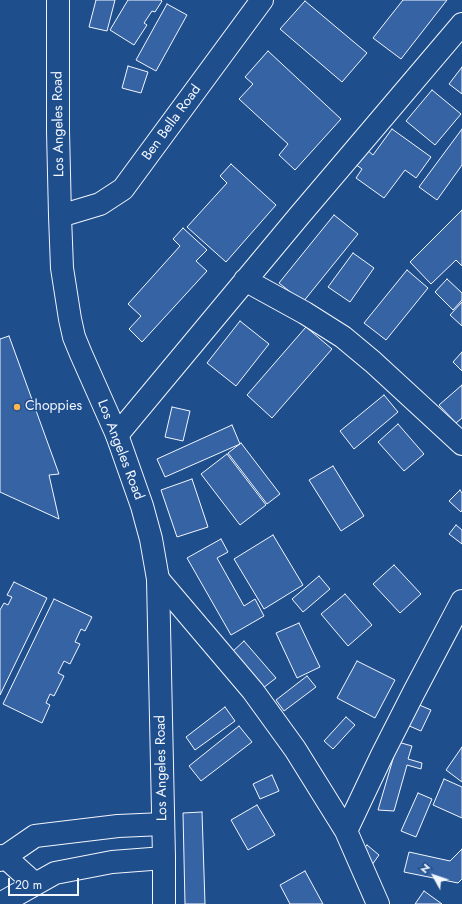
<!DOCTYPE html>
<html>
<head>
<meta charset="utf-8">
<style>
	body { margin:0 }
	#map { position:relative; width:462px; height:904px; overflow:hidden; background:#1f4e8c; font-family:Jost,sans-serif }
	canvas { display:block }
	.north { position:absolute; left:414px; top:856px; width:40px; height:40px; -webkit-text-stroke:3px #1f4e8c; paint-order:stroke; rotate:310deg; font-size:11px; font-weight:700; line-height:16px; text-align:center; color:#f2f6ff }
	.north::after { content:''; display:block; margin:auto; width:14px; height:18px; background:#f2f6ff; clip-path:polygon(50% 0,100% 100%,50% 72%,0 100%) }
	.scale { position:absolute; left:8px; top:878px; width:71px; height:18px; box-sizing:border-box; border:2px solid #f2f6ff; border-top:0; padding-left:5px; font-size:12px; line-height:14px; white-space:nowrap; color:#f2f6ff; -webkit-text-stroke:3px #1f4e8c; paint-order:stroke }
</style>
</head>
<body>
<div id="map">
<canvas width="462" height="904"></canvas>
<div class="north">N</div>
<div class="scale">20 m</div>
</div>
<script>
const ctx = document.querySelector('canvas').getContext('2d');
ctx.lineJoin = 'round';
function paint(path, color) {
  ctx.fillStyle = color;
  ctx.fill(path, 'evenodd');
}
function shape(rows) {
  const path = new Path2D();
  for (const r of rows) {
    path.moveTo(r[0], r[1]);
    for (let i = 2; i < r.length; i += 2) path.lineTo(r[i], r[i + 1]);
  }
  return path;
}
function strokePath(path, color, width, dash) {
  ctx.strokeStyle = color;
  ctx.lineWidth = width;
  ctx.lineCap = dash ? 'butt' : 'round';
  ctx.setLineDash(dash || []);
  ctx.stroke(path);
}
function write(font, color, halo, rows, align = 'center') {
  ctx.font = font + ' Jost,sans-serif';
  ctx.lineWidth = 3;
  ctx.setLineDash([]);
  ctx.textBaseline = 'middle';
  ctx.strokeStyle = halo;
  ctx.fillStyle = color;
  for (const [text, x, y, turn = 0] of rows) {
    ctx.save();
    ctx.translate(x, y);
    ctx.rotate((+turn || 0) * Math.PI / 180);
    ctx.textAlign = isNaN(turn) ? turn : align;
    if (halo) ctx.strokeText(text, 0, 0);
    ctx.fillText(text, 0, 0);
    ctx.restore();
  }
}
const building = shape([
	[96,0,115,0,107,31,89,27,96,0],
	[128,0,161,0,162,1,155,12,152,11,144,23,147,25,134,45,110,30,128,0],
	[403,0,447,0,401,59,373,38,403,0],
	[305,1,367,53,342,82,280,29,305,1],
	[167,4,187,15,156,71,136,60,167,4],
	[268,51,341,119,295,170,279,155,288,144,239,99,253,84,245,77,268,51],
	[128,66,148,72,141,93,122,88,128,66],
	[462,67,462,94,449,84,462,67],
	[432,90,461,114,435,145,406,121,432,90],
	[392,129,431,157,416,178,405,170,384,198,356,178,362,169,355,164,366,149,373,155,392,129],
	[462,129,462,165,437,200,419,187,462,129],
	[231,164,276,205,226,262,187,227,227,183,220,176,231,164],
	[462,210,462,266,456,260,431,284,410,262,462,210],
	[334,215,358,234,303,302,279,283,334,215],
	[183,228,207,250,196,261,207,271,142,342,129,329,141,316,128,304,180,246,173,239,183,228],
	[353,253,374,268,350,302,328,287,353,253],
	[407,270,428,288,386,340,364,323,407,270],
	[447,279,462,293,462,300,453,310,435,292,447,279],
	[462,302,462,326,450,315,462,302],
	[240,321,269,344,236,386,207,363,240,321],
	[306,327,332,349,272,418,247,395,306,327],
	[9,336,59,474,49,475,59,519,0,492,0,339,9,336],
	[462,352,462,371,453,362,462,352],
	[462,385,462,418,456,423,439,405,462,385],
	[384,395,398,412,354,449,340,431,384,395],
	[172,407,190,411,183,441,165,437,172,407],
	[398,424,424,454,404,471,378,442,398,424],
	[232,425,240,444,165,477,157,459,232,425],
	[241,443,280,494,267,504,228,453,241,443],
	[227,454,266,505,240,525,201,474,227,454],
	[333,466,364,516,341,531,309,480,333,466],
	[192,479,208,527,177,537,161,490,192,479],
	[460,490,462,493,462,510,461,512,449,501,460,490],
	[456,525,462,530,462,544,449,534,456,525],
	[273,535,303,585,264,609,234,559,273,535],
	[221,539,228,552,217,558,244,606,255,599,264,616,231,635,187,558,221,539],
	[394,565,421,594,400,613,373,584,394,565],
	[319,576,330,589,303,612,292,599,319,576],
	[14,582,47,598,0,695,0,610,4,603,8,605,12,597,7,595,14,582],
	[345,594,372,625,348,646,321,614,345,594],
	[54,599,92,617,85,631,81,629,75,642,80,644,70,664,64,661,58,673,64,676,54,696,50,694,46,703,50,705,42,723,3,704,54,599],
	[299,623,320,667,297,678,276,633,299,623],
	[244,641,276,678,263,688,232,652,244,641],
	[357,661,395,680,375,718,337,698,357,661],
	[307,676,316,687,284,711,276,700,307,676],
	[417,704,431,710,421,731,407,725,417,704],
	[225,707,235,721,195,750,186,737,225,707],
	[346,717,355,725,333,749,324,741,346,717],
	[239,726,252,742,201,781,189,766,239,726],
	[398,742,412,746,408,759,422,763,421,769,407,765,394,811,378,810,398,742],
	[462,747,462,782,446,770,462,747],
	[272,775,279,791,260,799,253,784,272,775],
	[444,779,462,787,462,818,433,805,444,779],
	[418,793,432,799,416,837,401,831,418,793],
	[257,805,275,835,248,850,231,820,257,805],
	[202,812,205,904,185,904,183,813,202,812],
	[367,845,379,855,369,869,356,858,367,845],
	[462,849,462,879,458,883,404,872,409,852,450,861,462,849],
	[305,871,323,904,290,904,280,885,305,871],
	[424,891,442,904,415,904,424,891]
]);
paint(building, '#3563a3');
strokePath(building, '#f2f6ff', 1);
const minor = shape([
	[245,280,305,313,343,337,373,362,462,444],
	[117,435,299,216,462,24],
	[158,579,253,691,295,749,346,831,378,904],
	[346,831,382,755,414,692,462,601],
	[0,856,5,857,35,884],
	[0,860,35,836,118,826,163,824],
	[0,904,55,873,112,862,164,858]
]);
const major = shape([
	[58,0,58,131,60,216,62,268,70,319,74,337,81,354,117,435,142,506,151,539,158,579,164,858,164,904],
	[60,216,100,204,123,189,262,0]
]);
strokePath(minor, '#f2f6ff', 24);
strokePath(major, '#f2f6ff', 24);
strokePath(minor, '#1f4e8c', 22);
strokePath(major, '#1f4e8c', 22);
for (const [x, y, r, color] of [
	[17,407,4,"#ffb74d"]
]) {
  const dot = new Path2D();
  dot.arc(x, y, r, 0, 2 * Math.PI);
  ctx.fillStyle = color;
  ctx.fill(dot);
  strokePath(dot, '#1f4e8c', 1.5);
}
write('14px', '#f2f6ff', '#1f4e8c', [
	["Ben Bella Road",172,123,-54],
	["Los Angeles Road",59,124,-91],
	["Los Angeles Road",120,450,69],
	["Los Angeles Road",162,768,-91]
]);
write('14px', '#f2f6ff', '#1f4e8c', [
	["Choppies",25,407]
], 'left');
</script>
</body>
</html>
